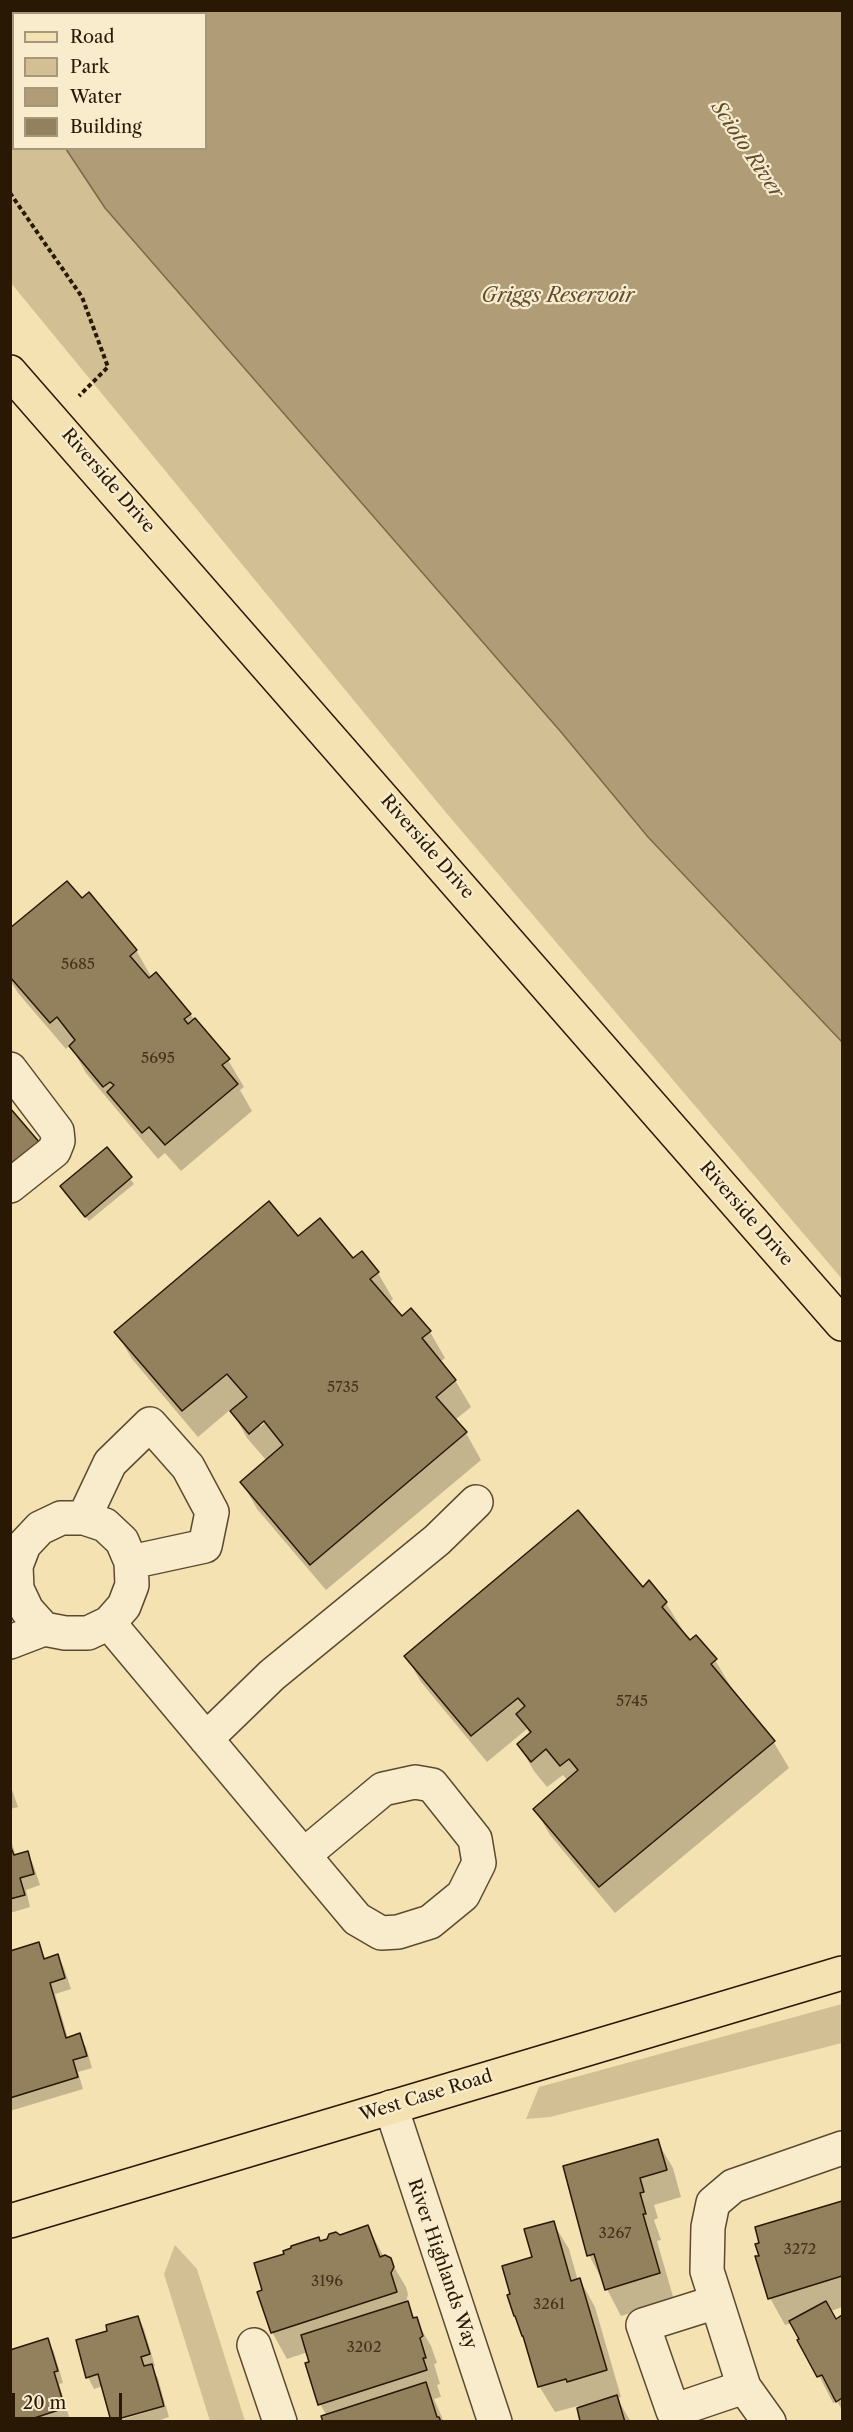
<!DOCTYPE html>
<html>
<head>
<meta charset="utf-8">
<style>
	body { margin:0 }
	#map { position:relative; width:853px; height:2432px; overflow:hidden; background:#f5e2b2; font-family:"Libre Caslon Text",serif }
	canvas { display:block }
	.frame { position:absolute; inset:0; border:12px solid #291804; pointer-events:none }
	.legend { position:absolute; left:12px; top:12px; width:195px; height:138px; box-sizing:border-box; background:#f8eccd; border:2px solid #a5977d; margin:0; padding:8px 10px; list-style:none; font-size:18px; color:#291804 }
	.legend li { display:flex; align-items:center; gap:12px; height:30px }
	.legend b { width:30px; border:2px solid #a5977d }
	.scale { position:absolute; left:12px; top:2393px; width:110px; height:27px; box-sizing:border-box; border:3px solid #291804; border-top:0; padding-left:8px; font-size:18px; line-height:21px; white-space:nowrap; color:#291804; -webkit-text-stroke:4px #f8eccd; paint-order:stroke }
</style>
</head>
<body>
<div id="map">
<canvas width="853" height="2432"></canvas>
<div class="frame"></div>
<ul class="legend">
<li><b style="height:8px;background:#f5e2b2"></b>Road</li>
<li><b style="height:16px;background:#d2c094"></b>Park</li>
<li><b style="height:16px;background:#b09d77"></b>Water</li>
<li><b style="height:16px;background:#93815e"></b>Building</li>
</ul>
<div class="scale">20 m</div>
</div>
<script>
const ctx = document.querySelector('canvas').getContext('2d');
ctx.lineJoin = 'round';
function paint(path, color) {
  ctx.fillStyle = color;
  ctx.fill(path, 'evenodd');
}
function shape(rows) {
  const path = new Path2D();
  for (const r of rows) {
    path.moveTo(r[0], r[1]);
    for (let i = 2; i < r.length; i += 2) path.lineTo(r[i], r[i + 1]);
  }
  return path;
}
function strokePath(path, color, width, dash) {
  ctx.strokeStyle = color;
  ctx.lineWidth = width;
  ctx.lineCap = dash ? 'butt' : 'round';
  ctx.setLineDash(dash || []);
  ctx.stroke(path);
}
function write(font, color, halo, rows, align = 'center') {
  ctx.font = font + ' "Libre Caslon Text",serif';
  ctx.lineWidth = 4.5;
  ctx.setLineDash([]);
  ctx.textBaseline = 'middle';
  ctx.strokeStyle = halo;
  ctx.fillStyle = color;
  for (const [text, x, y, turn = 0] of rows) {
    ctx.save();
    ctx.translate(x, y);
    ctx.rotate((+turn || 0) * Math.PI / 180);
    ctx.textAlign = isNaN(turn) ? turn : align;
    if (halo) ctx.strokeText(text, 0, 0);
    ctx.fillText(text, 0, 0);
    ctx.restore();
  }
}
paint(shape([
	[10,63,14,67,14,148,66,149,105,208,561,732,648,837,842,1042,842,1279,443,809,11,283],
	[842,2004,842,2043,550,2117,526,2119,539,2087],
	[175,2245,197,2269,245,2421,210,2421,164,2274]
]), '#d2c094');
const water = shape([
	[11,10,842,11,842,1042,648,837,561,732,105,208,66,149,206,148,206,14,14,14,13,67,11,63,11,10]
]);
paint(water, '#b09d77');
strokePath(water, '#7a6849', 1.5);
paint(shape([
	[82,900,136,950,152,978,190,1014,228,1060,244,1087,240,1090,252,1111,181,1171,165,1153,158,1159,86,1073,70,1045,66,1049,18,993,10,980,10,930],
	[107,1149,134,1184,89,1221,65,1192],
	[298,1238,353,1260,362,1253,378,1273,393,1299,389,1303,401,1318,430,1332,445,1358,440,1362,455,1380,471,1407,455,1420,466,1433,481,1460,326,1590,257,1509,242,1482,267,1461,247,1438,231,1409,198,1437,132,1359,116,1332],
	[270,1418,260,1427,260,1423],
	[642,1589,666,1603,690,1642,715,1660,731,1687,729,1688,773,1741,789,1768,615,1913,550,1835,535,1809,568,1781,563,1775,547,1787,534,1771,519,1745,530,1735,527,1729,487,1762,421,1682,406,1656],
	[10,1784,18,1807,10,1809],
	[10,1838,16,1856,27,1853,33,1864,40,1885,26,1890,30,1907,10,1913],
	[38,1944,46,1960,58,1956,64,1968,71,1989,55,1994,68,2038,79,2035,86,2047,92,2068,78,2072,83,2089,10,2111,10,1952],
	[657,2141,673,2168,681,2197,654,2205,658,2218,654,2220,661,2240,657,2241,674,2300,621,2316,589,2255],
	[842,2202,842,2307,831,2311,836,2320,842,2317,842,2410,837,2401,833,2403,792,2323,785,2325,770,2298,761,2257,761,2244,756,2228],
	[553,2223,569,2249,578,2281,580,2280,595,2307,621,2397,617,2398,631,2422,582,2422,578,2406,555,2412,539,2386,534,2258],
	[368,2227,384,2257,390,2260,406,2287,408,2294,406,2303,431,2346,437,2363,434,2364,440,2384,437,2385,441,2397,434,2399,444,2422,325,2422,327,2416,320,2404,308,2352,287,2359,272,2332,320,2243],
	[138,2317,144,2329,155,2366,151,2367,158,2378,165,2404,113,2419,113,2421,103,2386,94,2389,88,2377],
	[47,2340,54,2352,63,2383,59,2384,70,2420,10,2422],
	[166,2406,169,2417,155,2422,114,2422]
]), '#0003');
const building = shape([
	[67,881,82,898,89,892,137,950,130,956,149,978,156,972,191,1014,184,1019,188,1024,195,1018,230,1059,222,1065,238,1084,165,1145,149,1127,142,1133,107,1092,114,1085,110,1082,103,1087,69,1046,75,1040,57,1017,50,1023,10,977,10,928,67,881],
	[10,1108,40,1143,10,1167,10,1108],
	[107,1147,132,1177,85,1217,60,1186,107,1147],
	[269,1201,298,1236,320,1218,353,1258,362,1251,379,1272,370,1279,402,1316,411,1308,431,1331,422,1338,456,1380,436,1397,467,1432,310,1565,240,1482,283,1445,264,1421,249,1434,230,1411,247,1397,227,1374,182,1411,114,1332,269,1201],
	[578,1510,643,1587,649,1580,667,1602,662,1607,690,1640,696,1635,717,1659,711,1664,775,1741,599,1887,533,1809,578,1770,569,1759,560,1766,546,1749,531,1762,517,1744,531,1732,516,1714,525,1706,518,1698,471,1736,404,1656,578,1510],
	[10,1845,14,1855,28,1851,34,1874,20,1878,25,1895,10,1899,10,1845],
	[39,1942,44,1959,58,1954,65,1978,50,1983,66,2038,80,2033,87,2056,73,2060,78,2077,10,2098,10,1951,39,1942],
	[658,2139,667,2170,640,2178,644,2192,640,2193,646,2214,643,2214,660,2273,605,2290,594,2254,587,2256,563,2166,658,2139],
	[842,2201,842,2276,768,2299,755,2256,759,2256,755,2244,759,2243,755,2227,842,2201],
	[554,2221,571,2281,580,2278,607,2370,567,2382,566,2379,538,2387,523,2336,522,2336,515,2316,514,2316,507,2295,510,2294,502,2266,532,2257,524,2229,554,2221],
	[368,2225,380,2257,385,2255,391,2258,394,2267,391,2273,397,2292,271,2333,257,2292,262,2290,254,2263,284,2254,283,2251,291,2248,291,2246,319,2237,320,2241,327,2239,329,2234,336,2232,340,2235,368,2225],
	[408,2301,413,2318,417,2317,423,2336,420,2338,426,2358,423,2358,427,2370,318,2405,305,2363,309,2362,301,2335,408,2301],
	[826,2301,836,2319,842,2315,842,2398,836,2402,822,2375,817,2377,797,2340,799,2339,789,2321,826,2301],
	[138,2316,150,2354,141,2357,144,2366,152,2364,164,2406,111,2421,98,2374,86,2378,76,2340,107,2331,106,2325,138,2316],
	[48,2338,58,2371,54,2372,65,2408,22,2422,10,2422,10,2350,48,2338],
	[426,2382,437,2417,439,2417,441,2422,323,2422,321,2416,426,2382],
	[617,2395,625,2422,577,2422,580,2421,577,2408,617,2395]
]);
paint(building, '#93815e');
strokePath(building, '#291804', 1.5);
const minor = shape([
	[10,1069,57,1131,58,1141,54,1151,10,1186],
	[61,1518,84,1518,105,1525,122,1541,131,1562,132,1585,124,1606,109,1623,88,1633,65,1633,44,1629,27,1610,17,1589,16,1566,24,1545,40,1528,61,1518],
	[84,1518,110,1463,150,1424,188,1467,212,1512,205,1546,131,1562],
	[109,1623,357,1919,381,1933,398,1932,430,1922,463,1895,479,1863,475,1839,432,1785,415,1782,383,1789,304,1855],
	[10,1642,44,1629],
	[206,1739,272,1675,437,1540,476,1502],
	[391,2107,495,2422],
	[716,2302,643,2325,673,2411,744,2387],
	[254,2345,280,2422],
	[769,2422,744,2387,707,2271,708,2227,713,2203,733,2186,842,2148]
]);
const major = shape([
	[10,372,842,1324],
	[10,2221,842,1973]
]);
strokePath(minor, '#5c4a30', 36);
strokePath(major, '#291804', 36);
strokePath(shape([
	[10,193,82,297,108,367,79,396]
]), '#291804', 4, [4.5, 3]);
strokePath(minor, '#f8eccd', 33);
strokePath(major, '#f5e2b2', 33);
write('15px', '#44321a', null, [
	["5685",78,965],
	["5695",158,1059],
	["5735",343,1388],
	["5745",632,1702],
	["3267",615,2234],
	["3272",800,2250],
	["3196",327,2282],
	["3261",549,2305],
	["3202",364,2348]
]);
write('18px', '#291804', '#f8eccd', [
	["Riverside Drive",108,481,49],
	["Riverside Drive",427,847,49],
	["Riverside Drive",746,1214,49],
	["West Case Road",426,2096,-17],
	["River Highlands Way",442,2264,71]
]);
write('italic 20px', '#5f4d32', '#f8eccd', [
	["Scioto River",747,150,56],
	["Griggs Reservoir",558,296]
]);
</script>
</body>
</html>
